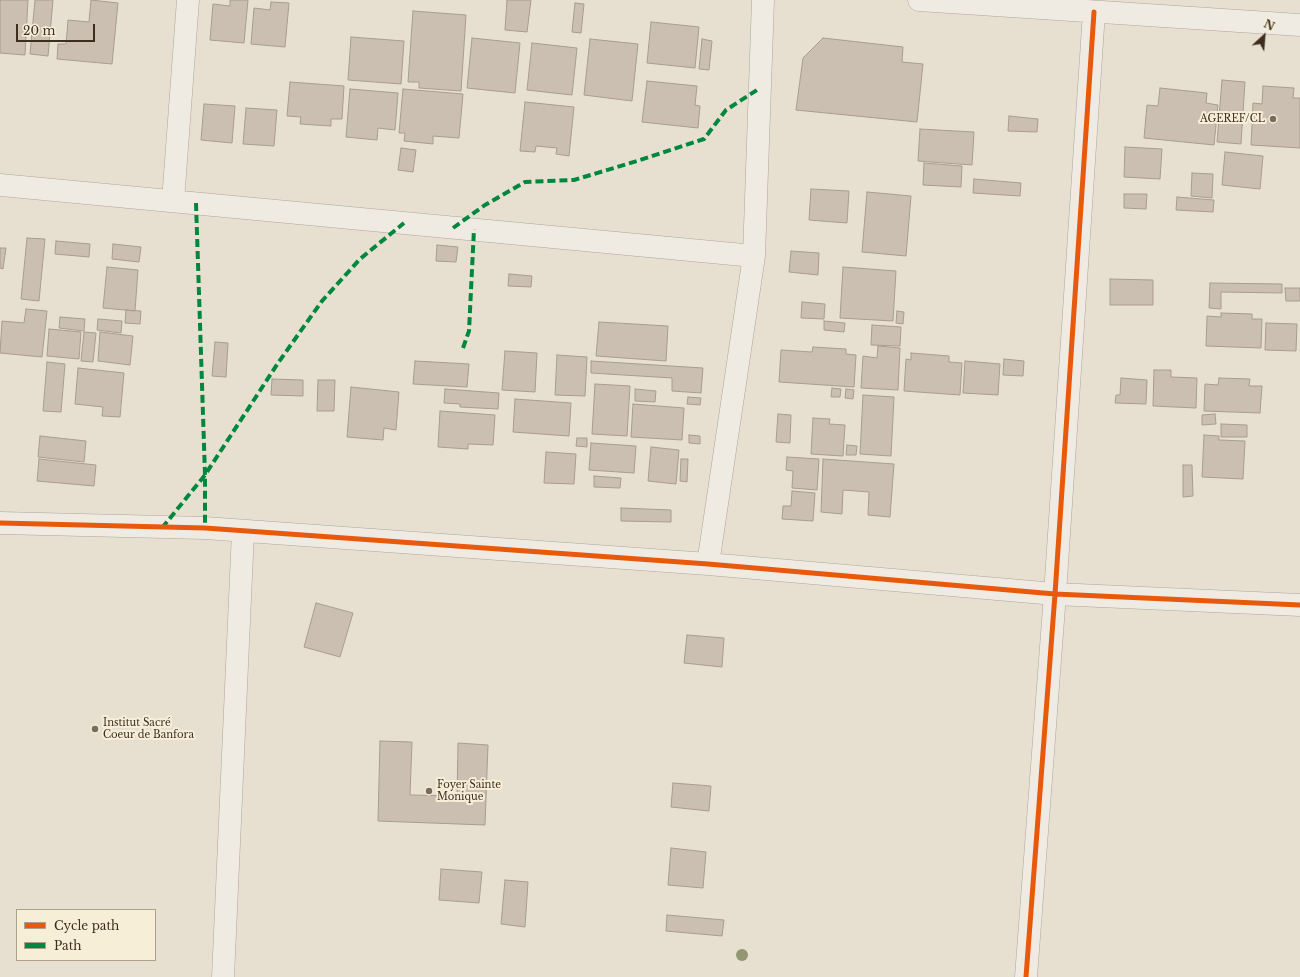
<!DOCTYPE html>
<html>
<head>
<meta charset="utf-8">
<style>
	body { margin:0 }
	#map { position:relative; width:1300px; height:977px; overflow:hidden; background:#e7e0d1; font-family:"Libre Baskerville",serif }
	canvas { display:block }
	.legend { position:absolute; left:16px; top:909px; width:140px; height:52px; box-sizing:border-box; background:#f7eed8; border:1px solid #ada18e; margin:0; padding:5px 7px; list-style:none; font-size:12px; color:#3d2e20 }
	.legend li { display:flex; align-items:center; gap:8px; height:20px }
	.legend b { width:20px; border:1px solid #ada18e }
	.north { position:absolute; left:1244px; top:16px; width:40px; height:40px; -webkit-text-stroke:3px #f7eed8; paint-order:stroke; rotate:26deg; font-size:11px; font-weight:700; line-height:16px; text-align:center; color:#3d2e20 }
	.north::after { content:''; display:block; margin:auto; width:14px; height:18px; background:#3d2e20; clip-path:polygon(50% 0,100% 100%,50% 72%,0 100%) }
	.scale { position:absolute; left:16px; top:24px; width:79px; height:18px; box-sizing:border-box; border:2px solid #3d2e20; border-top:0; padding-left:5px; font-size:12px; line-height:14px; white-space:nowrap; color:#3d2e20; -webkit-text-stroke:3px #f7eed8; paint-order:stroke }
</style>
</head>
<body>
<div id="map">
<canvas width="1300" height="977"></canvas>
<ul class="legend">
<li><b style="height:5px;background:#e8590c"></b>Cycle path</li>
<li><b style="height:5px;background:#00873e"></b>Path</li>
</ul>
<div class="north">N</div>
<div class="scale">20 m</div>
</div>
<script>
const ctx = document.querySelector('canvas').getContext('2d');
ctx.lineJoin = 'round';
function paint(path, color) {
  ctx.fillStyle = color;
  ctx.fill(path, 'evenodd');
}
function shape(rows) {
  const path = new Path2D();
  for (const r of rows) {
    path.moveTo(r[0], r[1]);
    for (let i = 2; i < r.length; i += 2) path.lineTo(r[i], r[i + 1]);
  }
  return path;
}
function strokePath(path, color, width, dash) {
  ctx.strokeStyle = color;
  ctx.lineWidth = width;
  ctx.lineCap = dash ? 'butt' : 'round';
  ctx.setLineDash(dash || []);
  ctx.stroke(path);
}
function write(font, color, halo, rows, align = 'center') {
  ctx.font = font + ' "Libre Baskerville",serif';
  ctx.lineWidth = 4;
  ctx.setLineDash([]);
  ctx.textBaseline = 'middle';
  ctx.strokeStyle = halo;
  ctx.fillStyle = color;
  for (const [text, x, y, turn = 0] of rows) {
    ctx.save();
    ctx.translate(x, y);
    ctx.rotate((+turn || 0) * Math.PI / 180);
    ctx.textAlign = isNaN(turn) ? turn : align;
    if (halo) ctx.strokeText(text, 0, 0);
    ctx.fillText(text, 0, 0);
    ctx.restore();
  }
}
const building = shape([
	[0,0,28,0,25,55,0,53,0,0],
	[35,0,53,0,48,56,30,54,35,0],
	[91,0,118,3,112,64,57,59,58,44,66,44,68,20,89,22,91,0],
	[230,0,248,0,244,43,210,40,213,4,230,6,230,0],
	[507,0,531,0,527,32,505,30,507,0],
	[271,2,289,3,285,47,251,44,254,8,270,10,271,2],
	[575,3,584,4,581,33,572,32,575,3],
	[413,11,466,15,461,91,419,88,419,82,408,82,413,11],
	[651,22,699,27,695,68,647,63,651,22],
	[351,37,404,41,401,84,348,80,351,37],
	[472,38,520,43,515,93,467,88,472,38],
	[823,38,903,47,902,62,923,64,917,122,796,110,803,58,823,38],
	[590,39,638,44,632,101,584,95,590,39],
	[702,39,712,41,709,70,699,69,702,39],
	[532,43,577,48,572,95,527,90,532,43],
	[1222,80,1245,82,1241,144,1217,142,1222,80],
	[647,81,697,86,695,105,700,106,698,128,642,122,647,81],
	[290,82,344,86,342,119,331,119,331,126,300,124,301,117,287,116,290,82],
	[1263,86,1294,88,1293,98,1300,98,1300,148,1251,145,1253,103,1262,104,1263,86],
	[1160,88,1207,93,1206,103,1218,105,1214,145,1144,138,1147,105,1158,106,1160,88],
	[350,89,398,93,395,130,378,128,377,140,346,137,350,89],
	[403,89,463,94,459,138,433,136,433,144,404,141,405,133,399,133,403,89],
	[525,102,574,107,569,156,556,154,557,148,536,146,535,152,520,151,525,102],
	[204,104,235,106,232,143,201,140,204,104],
	[246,108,277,110,274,146,243,144,246,108],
	[1009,116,1038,119,1037,132,1008,131,1009,116],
	[920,129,974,132,972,165,918,161,920,129],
	[1125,147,1162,149,1160,179,1124,177,1125,147],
	[401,148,416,150,413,172,398,170,401,148],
	[1225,152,1263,156,1260,189,1222,185,1225,152],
	[924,163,962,166,961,187,923,185,924,163],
	[1192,173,1213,174,1212,198,1191,196,1192,173],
	[974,179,1021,183,1020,196,973,193,974,179],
	[811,189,849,191,847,223,809,220,811,189],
	[867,192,911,196,906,256,862,252,867,192],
	[1124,194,1147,194,1146,209,1124,208,1124,194],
	[1177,197,1214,200,1213,212,1176,210,1177,197],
	[27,238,45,239,39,301,21,299,27,238],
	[56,241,90,244,89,257,55,254,56,241],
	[113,244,141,247,139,262,112,259,113,244],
	[437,245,458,247,456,262,436,261,437,245],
	[0,248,6,248,3,269,0,268,0,248],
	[791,251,819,253,818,275,789,272,791,251],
	[107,267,138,270,135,311,103,308,107,267],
	[843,267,896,271,893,321,840,318,843,267],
	[509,274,532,276,531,287,508,286,509,274],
	[1110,279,1153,280,1153,305,1110,305,1110,279],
	[1210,283,1282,284,1282,293,1221,292,1221,309,1209,308,1210,283],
	[1285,288,1300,288,1300,301,1286,301,1285,288],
	[802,302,825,304,824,319,801,318,802,302],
	[26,309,47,311,42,357,0,353,2,321,24,323,26,309],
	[126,310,141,311,140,324,125,323,126,310],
	[897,311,904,312,903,324,896,323,897,311],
	[1221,313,1252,314,1252,319,1262,319,1261,348,1206,346,1207,316,1221,317,1221,313],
	[60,317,85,319,84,331,59,328,60,317],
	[98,319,122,321,121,333,97,330,98,319],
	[824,321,845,323,844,332,824,330,824,321],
	[599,322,668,326,666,361,596,356,599,322],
	[1266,323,1297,324,1296,351,1265,350,1266,323],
	[872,325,901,327,900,346,871,345,872,325],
	[49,329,81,332,79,359,47,356,49,329],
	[84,332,96,333,93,362,81,361,84,332],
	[100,332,133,336,130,365,98,361,100,332],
	[215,342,228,343,226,377,212,376,215,342],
	[878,346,900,348,898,390,861,388,863,356,877,358,878,346],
	[813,347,846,349,846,354,856,355,854,387,779,382,781,350,812,352,813,347],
	[505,351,537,353,535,392,502,390,505,351],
	[911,353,949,356,949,362,962,363,960,395,904,391,906,359,911,360,911,353],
	[557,355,587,357,585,396,555,395,557,355],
	[1004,359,1024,361,1023,376,1003,375,1004,359],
	[415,361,469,364,467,387,413,384,415,361],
	[591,361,703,368,701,393,672,391,672,378,591,373,591,361],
	[965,361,1000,364,998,395,963,393,965,361],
	[47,362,65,364,61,412,43,411,47,362],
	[78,368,124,373,120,417,102,416,103,407,75,404,78,368],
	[1154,370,1171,370,1171,377,1197,378,1196,408,1153,406,1154,370],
	[1121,378,1147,380,1146,404,1115,403,1116,395,1120,395,1121,378],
	[1219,378,1250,379,1249,386,1262,386,1260,413,1204,411,1205,384,1218,385,1219,378],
	[272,379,303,380,303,396,271,395,272,379],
	[318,380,335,380,334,411,317,411,318,380],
	[595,384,630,386,627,436,592,434,595,384],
	[351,387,399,392,396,430,384,428,383,440,347,437,351,387],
	[832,388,841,389,840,397,831,397,832,388],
	[445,389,499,393,498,409,460,407,460,404,444,403,445,389],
	[635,389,656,391,655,402,635,401,635,389],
	[846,389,854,390,853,399,845,398,846,389],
	[863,395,894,397,891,456,860,454,863,395],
	[688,397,701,398,700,405,687,404,688,397],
	[515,399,571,403,569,436,513,432,515,399],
	[633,404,684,408,682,440,631,437,633,404],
	[440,411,495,415,493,445,468,444,468,449,438,447,440,411],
	[778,414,791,415,790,443,776,442,778,414],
	[1215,414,1216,424,1202,425,1202,415,1215,414],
	[813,418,830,419,829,424,845,425,843,456,811,454,813,418],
	[1221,424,1247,425,1247,437,1221,437,1221,424],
	[689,435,700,436,700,444,689,443,689,435],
	[1204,435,1219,436,1219,440,1245,441,1243,479,1202,477,1204,435],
	[40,436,86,441,84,462,38,457,40,436],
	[577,438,587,438,587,447,576,446,577,438],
	[591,443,636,446,634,473,589,470,591,443],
	[847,445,857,446,856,455,846,455,847,445],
	[651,447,679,450,676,484,648,481,651,447],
	[546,452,576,454,574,484,544,483,546,452],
	[787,457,819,459,817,490,792,488,793,471,786,470,787,457],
	[39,459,96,465,94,486,37,481,39,459],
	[681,459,688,459,687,482,680,481,681,459],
	[823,459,894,464,890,517,868,515,869,492,843,490,842,514,821,512,823,459],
	[1183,465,1192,465,1193,496,1183,497,1183,465],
	[594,476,621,478,620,488,594,487,594,476],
	[792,491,815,493,813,521,782,519,783,506,791,506,792,491],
	[621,508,671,510,671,522,621,521,621,508],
	[316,603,353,613,340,657,304,647,316,603],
	[687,635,724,638,722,667,684,663,687,635],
	[380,741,412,742,410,795,457,796,458,743,488,745,485,825,378,821,380,741],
	[673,783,711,786,709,811,671,807,673,783],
	[671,848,706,852,703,888,668,885,671,848],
	[441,869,482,872,479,903,439,900,441,869],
	[505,880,528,882,525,927,501,924,505,880],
	[667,915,724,920,722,936,666,931,667,915]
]);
paint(building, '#cbbfb2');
strokePath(building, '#a89c90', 1);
const minor = shape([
	[919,0,1300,25],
	[0,185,754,256],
	[173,201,188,0],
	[0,523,205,528,708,564,1055,594,1300,605],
	[708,564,754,256,763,0],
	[223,977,243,532],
	[1026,977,1055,594,1094,12]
]);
strokePath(minor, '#ada599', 23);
strokePath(minor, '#efebe3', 22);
strokePath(shape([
	[196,203,205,475,205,528],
	[453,228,485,205,525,182,574,180,637,161,704,139,726,110,760,88],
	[463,348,469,331,474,229],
	[162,528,205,475,278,363,322,301,360,259,404,223]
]), '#00873e', 4, [8, 4]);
strokePath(shape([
	[0,523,205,528,708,564,1055,594,1300,605],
	[1026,977,1055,594,1094,12]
]), '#e8590c', 5);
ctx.fillStyle = '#929673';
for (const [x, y] of [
	[742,955]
]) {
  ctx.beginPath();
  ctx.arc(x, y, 6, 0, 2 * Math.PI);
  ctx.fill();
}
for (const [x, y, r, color] of [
	[1273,119,4,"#786c5e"],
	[95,729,4,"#786c5e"],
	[429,791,4,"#786c5e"]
]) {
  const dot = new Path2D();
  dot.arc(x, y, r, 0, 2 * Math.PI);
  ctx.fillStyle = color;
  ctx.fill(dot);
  strokePath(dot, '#f7eed8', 1.5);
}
write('10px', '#3d2e20', '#f7eed8', [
	["AGEREF/CL",1265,119,"right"],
	["Institut Sacré",103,723],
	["Coeur de Banfora",103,735],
	["Foyer Sainte",437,785],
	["Monique",437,797]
], 'left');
</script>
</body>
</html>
